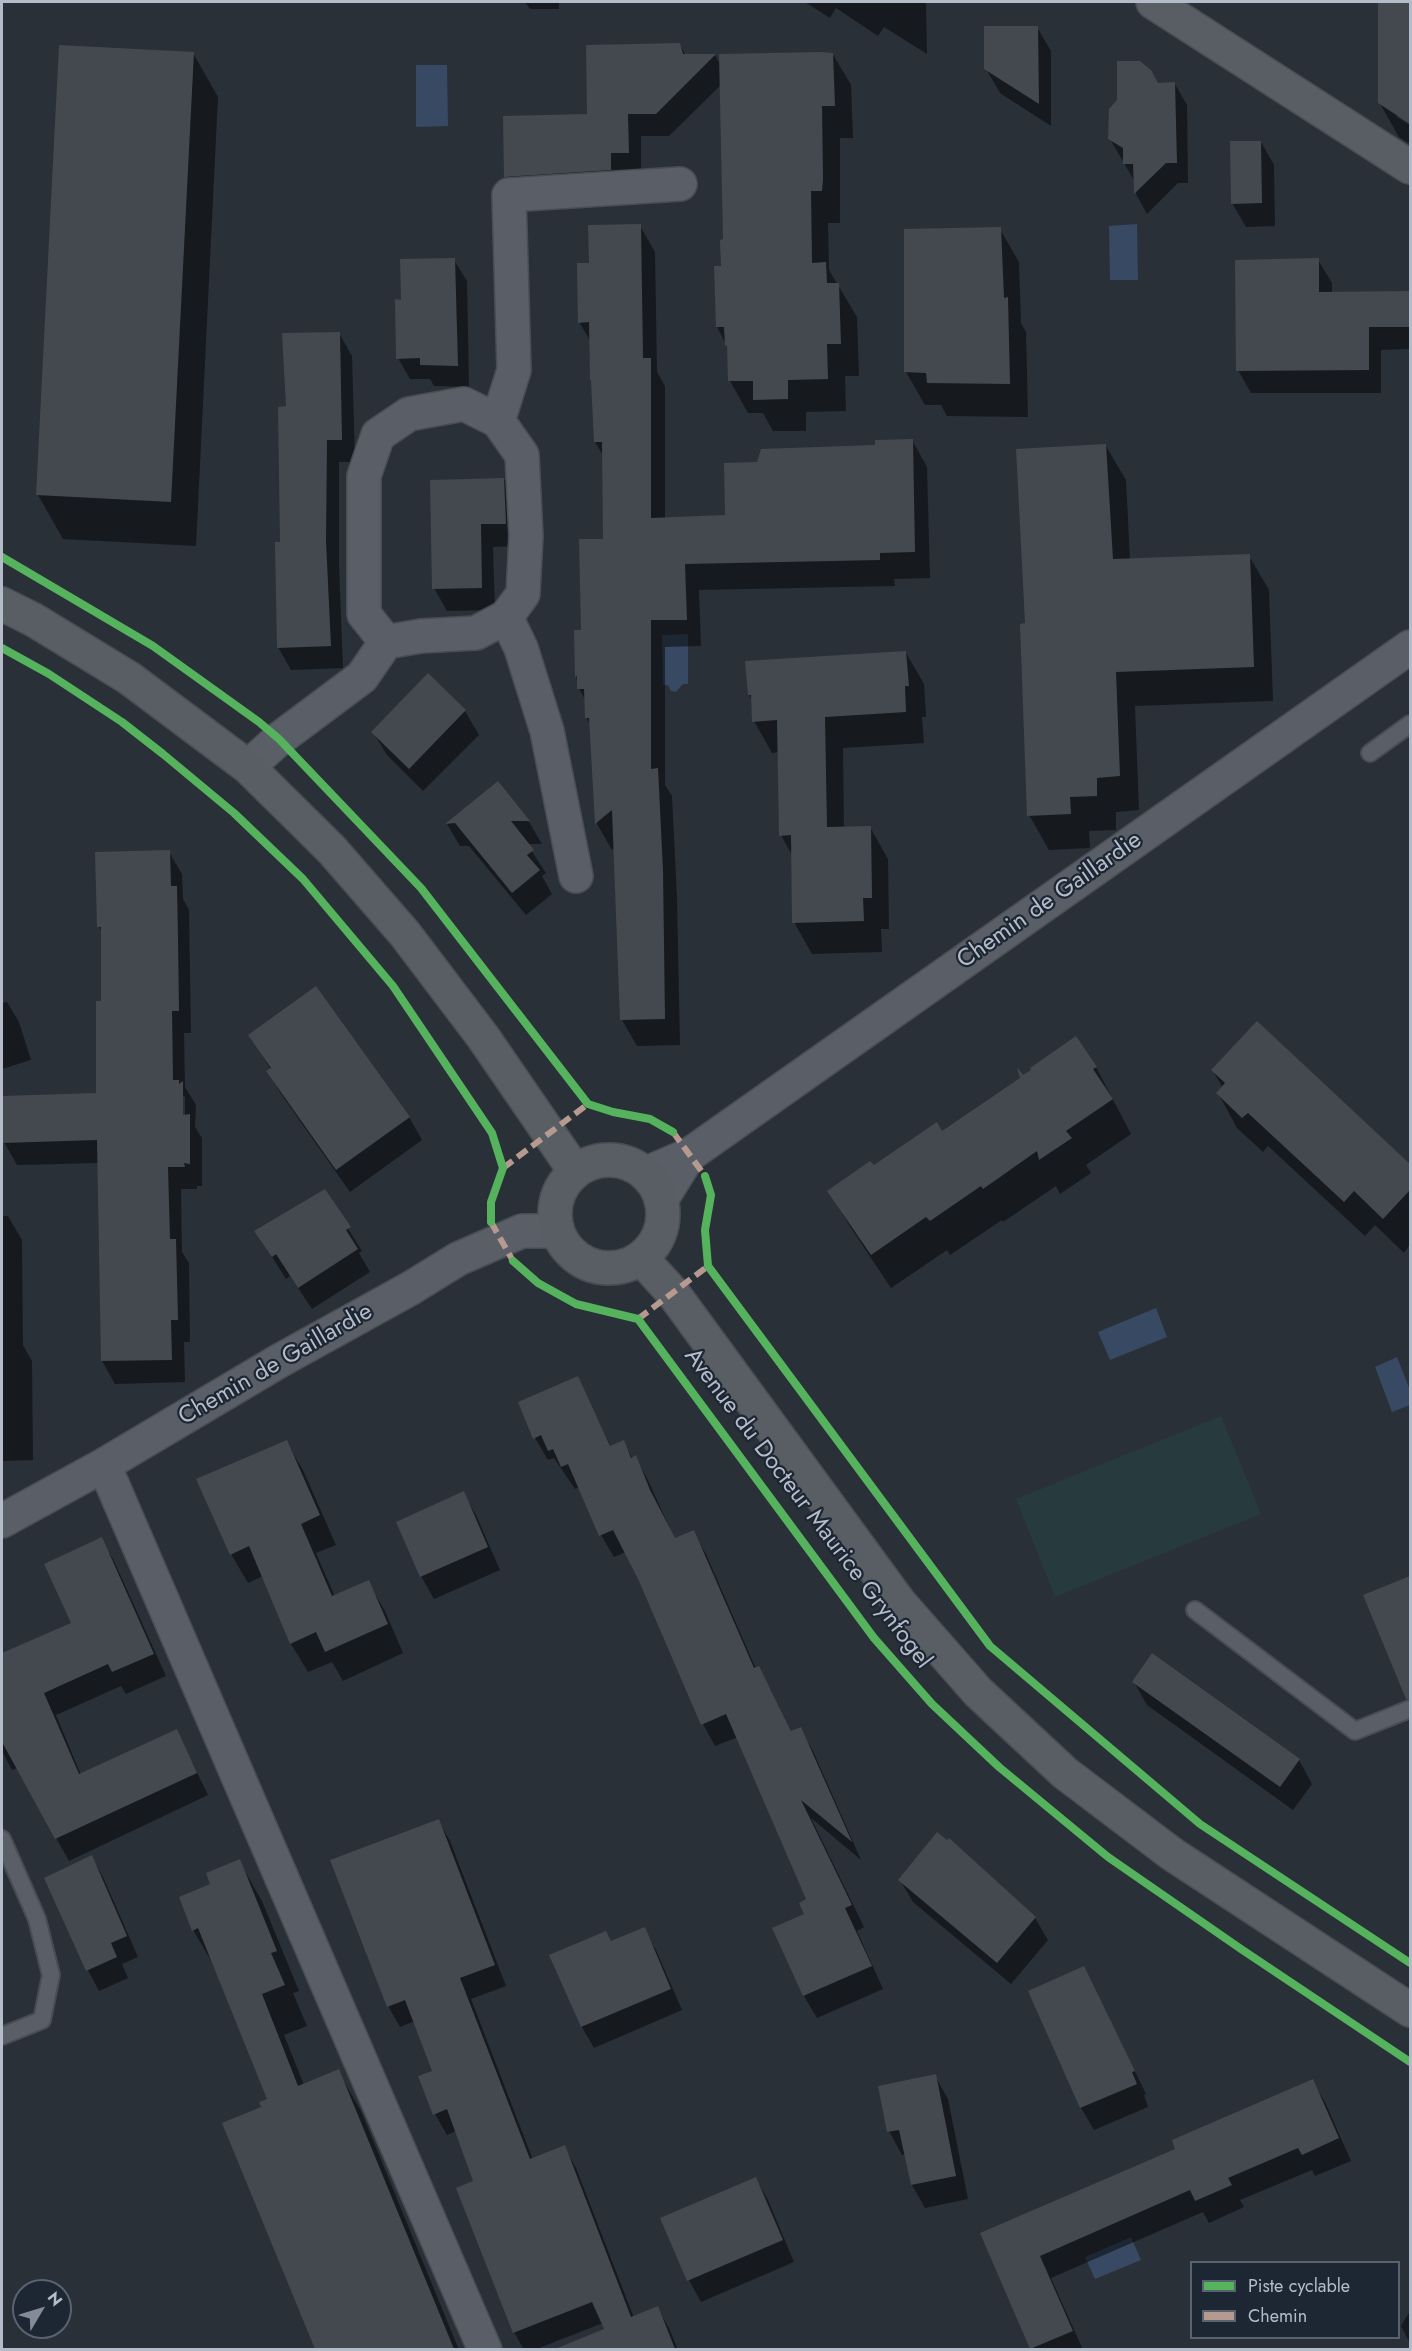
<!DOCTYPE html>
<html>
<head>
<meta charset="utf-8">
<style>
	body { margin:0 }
	#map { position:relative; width:1412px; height:2351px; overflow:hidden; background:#2a3038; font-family:Jost,sans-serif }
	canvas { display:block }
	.frame { position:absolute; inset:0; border:3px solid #b4bcc9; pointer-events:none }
	.legend { position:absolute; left:1190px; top:2261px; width:210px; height:78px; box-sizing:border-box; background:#1d2633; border:2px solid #59626f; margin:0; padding:8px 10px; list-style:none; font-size:18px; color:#b4bcc9 }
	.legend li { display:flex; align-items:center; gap:12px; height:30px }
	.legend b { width:30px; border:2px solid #59626f }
	.north { position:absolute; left:12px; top:2279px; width:60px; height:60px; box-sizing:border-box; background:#1d2633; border:2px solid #59626f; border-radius:50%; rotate:52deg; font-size:16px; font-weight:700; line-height:24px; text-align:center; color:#b4bcc9 }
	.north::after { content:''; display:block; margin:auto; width:21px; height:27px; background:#848b96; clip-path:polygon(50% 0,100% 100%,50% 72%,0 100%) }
</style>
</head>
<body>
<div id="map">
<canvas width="1412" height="2351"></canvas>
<div class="frame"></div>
<ul class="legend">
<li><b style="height:8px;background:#56b35d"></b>Piste cyclable</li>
<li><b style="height:8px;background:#b69a8f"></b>Chemin</li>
</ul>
<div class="north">N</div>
</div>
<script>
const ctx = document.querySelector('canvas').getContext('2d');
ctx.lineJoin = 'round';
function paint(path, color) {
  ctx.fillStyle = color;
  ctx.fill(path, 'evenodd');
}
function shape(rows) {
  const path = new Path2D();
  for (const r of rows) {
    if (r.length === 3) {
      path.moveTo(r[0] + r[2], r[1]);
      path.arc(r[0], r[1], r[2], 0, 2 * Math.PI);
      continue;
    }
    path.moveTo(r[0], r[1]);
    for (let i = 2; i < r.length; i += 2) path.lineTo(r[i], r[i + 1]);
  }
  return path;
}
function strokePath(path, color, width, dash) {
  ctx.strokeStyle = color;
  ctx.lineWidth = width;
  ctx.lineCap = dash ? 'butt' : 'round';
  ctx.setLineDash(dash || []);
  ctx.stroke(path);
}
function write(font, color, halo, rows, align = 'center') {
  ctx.font = font + ' Jost,sans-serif';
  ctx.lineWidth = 4.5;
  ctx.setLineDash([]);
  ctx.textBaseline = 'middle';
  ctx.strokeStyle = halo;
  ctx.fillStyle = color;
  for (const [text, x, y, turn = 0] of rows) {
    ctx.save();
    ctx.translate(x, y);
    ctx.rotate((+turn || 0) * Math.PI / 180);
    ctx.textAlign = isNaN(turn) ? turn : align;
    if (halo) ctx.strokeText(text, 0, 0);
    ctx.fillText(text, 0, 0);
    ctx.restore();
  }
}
paint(shape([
	[1221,1416,1261,1514,1055,1597,1016,1499]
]), '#273a3e');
paint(shape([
	[416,65,447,65,448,126,416,127],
	[1137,224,1138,280,1110,280,1109,226],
	[688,634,688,684,683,684,676,692,671,691,668,685,663,685,662,635],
	[1156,1308,1167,1337,1110,1360,1098,1332],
	[1397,1357,1410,1390,1410,1405,1392,1412,1375,1367],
	[1131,2237,1141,2260,1095,2279,1085,2257]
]), '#384963');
paint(shape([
	[525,2,559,2,559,9,530,9],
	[805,2,926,2,927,54,884,27,878,36,836,8,830,18],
	[1380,2,1410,2,1410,122,1397,113,1397,117,1410,125,1410,144,1399,137,1379,102],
	[1037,27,1051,51,1051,126,1000,93,986,69],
	[680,45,686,56,715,55,720,64,832,53,851,85,853,138,840,138,840,223,828,223,829,270,857,317,859,376,845,376,846,411,806,412,806,431,773,431,763,413,748,413,730,381,729,350,717,327,725,241,721,85,669,136,641,136,641,176,519,200,506,177,504,118,588,116],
	[193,53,218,97,196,546,63,539,38,495],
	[1158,84,1175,84,1187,105,1188,183,1178,183,1147,214,1136,194,1135,182,1110,139],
	[1261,142,1274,165,1275,226,1246,227,1232,203],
	[640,226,655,252,657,372,665,386,665,519,727,517,758,464,912,440,927,467,930,578,894,579,895,586,699,590,701,646,665,647,665,785,672,796,677,898,680,1045,637,1046,622,1020,615,847,612,850,597,824,591,726,586,717,586,701,579,689,576,676,582,632,604,540,604,457,595,442,591,342,579,322,591,264],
	[1000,229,1019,262,1021,323,1026,332,1028,417,947,416,941,405,925,405,906,372],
	[454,260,467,281,469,387,434,386,430,379,410,379,398,358,402,301],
	[1318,260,1332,283,1332,294,1410,292,1410,349,1381,350,1381,393,1251,393,1238,370],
	[339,333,352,356,355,462,339,462,339,565,343,668,291,670,278,647,287,408],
	[1106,446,1126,480,1130,560,1249,556,1269,590,1273,701,1135,706,1139,810,1116,812,1116,830,1089,831,1090,848,1049,850,1029,815,1027,625],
	[504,479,517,502,518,546,493,547,495,610,447,611,434,588],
	[906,653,924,684,926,717,922,717,924,743,843,748,844,828,870,827,888,859,889,929,881,929,882,952,812,954,794,922,793,857,781,835,779,752,772,753,754,721,753,702,749,695],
	[428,675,465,711,479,735,423,791,387,755,373,732],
	[497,783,529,822,542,844,527,844,546,873,542,876,552,894,526,915,469,846,460,846,447,824],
	[169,852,182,874,183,899,189,910,191,1033,184,1033,185,1087,196,1105,195,1127,202,1138,202,1186,197,1186,197,1189,181,1189,182,1252,189,1263,190,1342,184,1342,185,1382,115,1384,102,1361,99,1163,17,1165,4,1142,97,1095,102,1003,102,933,99,926],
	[182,1094,185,1097,185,1122,182,1122],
	[7,1002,19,1022,31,1060,2,1069,2,1003],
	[1257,1023,1410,1166,1410,1245,1404,1253,1375,1225,1365,1236,1268,1146,1263,1152,1237,1128,1218,1093,1223,1088,1213,1071],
	[250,1035,409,1117,422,1140,350,1192,281,1094,268,1072,271,1070],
	[1096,1067,1131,1134,1086,1165,1091,1173,1060,1194,1056,1186,1003,1222,1002,1220,950,1255,947,1250,891,1288,849,1225,829,1191,942,1133,1023,1077],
	[325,1191,362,1251,359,1253,370,1272,312,1309,290,1276,286,1279,256,1231],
	[2,1216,8,1216,22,1240,23,1345,32,1361,33,1460,2,1461],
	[577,1378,611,1447,623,1442,633,1459,635,1457,648,1480,675,1540,693,1532,706,1554,756,1669,758,1668,771,1690,792,1733,800,1729,813,1751,861,1860,811,1818,864,1927,857,1931,883,1989,817,2018,804,1996,774,1929,806,1915,808,1900,738,1737,715,1746,703,1724,640,1580,626,1552,614,1557,601,1535,579,1487,575,1489,554,1458,548,1460,535,1438,520,1403],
	[286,1442,303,1470,336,1545,316,1553,335,1597,368,1582,385,1611,403,1653,343,1681,332,1662,308,1672,291,1644,263,1576,248,1583,231,1554],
	[463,1493,476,1515,500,1570,434,1599,421,1576],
	[101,1539,114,1561,166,1676,126,1694,121,1686,56,1715,81,1775,176,1730,208,1795,69,1861,17,1768,12,1770,2,1751,2,1654,73,1624],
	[1410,1578,1410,1675,1403,1678,1365,1596],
	[1134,1682,1299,1760,1312,1784,1293,1810,1147,1705],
	[438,1820,450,1841,506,1986,471,1999,533,2160,564,2147,576,2168,634,2318,657,2308,669,2328,678,2350,614,2350,603,2323,534,2350,524,2350,514,2332,475,2182,456,2131,447,2135,435,2114,434,2072,415,2021,400,2027,388,2006],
	[947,1842,1035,1918,1048,1940,1011,1984,913,1902,900,1880],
	[92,1857,103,1877,138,1957,122,1964,128,1978,99,1991,88,1970,46,1879],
	[239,1861,262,1901,299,1991,293,1993,307,2026,284,2035,304,2085,338,2071,361,2111,459,2350,317,2350,224,2124,263,2108,269,2099,216,1969,193,1930,212,1885],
	[644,1929,656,1950,682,2010,594,2048,582,2027,551,1956,611,1942],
	[1084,1968,1146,2094,1144,2095,1148,2107,1094,2130,1081,2108,1030,1992],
	[935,2076,948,2099,968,2199,925,2208,912,2185,906,2154,902,2155,889,2131],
	[1312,2081,1325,2102,1351,2161,1315,2176,1312,2170,1240,2200,1244,2207,1209,2223,1203,2212,1051,2278,1083,2350,1032,2350,982,2234,1177,2150],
	[756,2179,768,2200,794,2262,701,2302,689,2280],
	[1410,2311,1410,2343,1401,2326]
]), '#0007');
paint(shape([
	[1378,2,1410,2,1410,124,1378,103],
	[984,26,1038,26,1039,104,984,69],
	[680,43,683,54,716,54,656,114,628,114,629,153,611,153,611,170,504,177,503,116,587,114,586,45],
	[59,45,194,52,171,502,36,495],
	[821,52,833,53,835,106,822,106,823,179,822,191,811,191,812,263,826,262,827,283,839,283,841,344,827,344,828,379,788,380,788,399,753,400,753,381,728,381,727,345,725,346,724,327,716,327,714,266,721,266,720,240,723,239,719,54],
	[1117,61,1140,61,1151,70,1158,83,1175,82,1177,163,1166,163,1134,194,1133,164,1123,164,1123,148,1108,139,1109,109,1117,100],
	[1230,141,1261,141,1262,203,1231,204],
	[641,224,643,358,651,358,651,518,725,515,724,463,757,462,761,449,875,445,875,440,913,439,915,552,880,553,880,560,685,564,687,620,651,620,651,769,658,768,663,871,665,1019,620,1020,612,810,595,824,589,718,585,718,584,689,577,689,577,676,575,677,574,630,581,630,579,539,603,539,602,442,594,442,591,380,590,380,589,322,578,323,577,263,589,263,588,225],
	[1001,227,1004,298,1008,297,1010,384,927,383,926,373,904,372,904,229],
	[455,258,458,366,420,365,420,358,396,359,395,299,401,300,400,259],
	[1319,258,1319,292,1410,291,1410,327,1369,327,1369,370,1236,371,1235,260],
	[340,332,342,440,327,440,326,541,331,646,277,648,275,542,280,542,278,407,286,406,282,333],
	[1106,444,1113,559,1250,554,1254,667,1116,672,1120,776,1097,778,1097,796,1070,797,1071,814,1027,816,1020,624,1025,623,1016,449],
	[504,478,506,524,481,524,482,588,432,589,430,480],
	[906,651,909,686,905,686,906,712,825,717,827,827,871,826,872,898,863,898,864,921,792,923,791,835,779,836,777,720,752,722,751,695,748,695,745,661],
	[428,673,466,710,409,769,371,732],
	[498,781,530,821,511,821,534,850,527,855,540,870,512,893,455,823,445,824],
	[170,850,171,886,177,886,178,940,179,1011,172,1011,173,1080,179,1080,179,1084,183,1081,183,1115,190,1114,190,1164,184,1163,185,1167,168,1167,170,1239,176,1239,178,1320,171,1320,172,1360,101,1361,97,1140,2,1143,2,1096,96,1093,96,1001,101,1001,101,927,97,927,95,852],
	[316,986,410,1117,336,1170,266,1071,271,1068,248,1035],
	[1257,1021,1410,1164,1410,1190,1383,1219,1354,1191,1344,1202,1248,1113,1242,1118,1216,1093,1225,1083,1211,1070],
	[1076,1036,1097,1067,1093,1069,1113,1099,1066,1131,1072,1138,1039,1160,1037,1151,983,1189,981,1186,930,1221,926,1217,871,1255,827,1191,870,1161,874,1165,937,1122,942,1131,1020,1078,1017,1067,1023,1075,1031,1070,1030,1068],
	[325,1189,351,1227,346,1230,358,1249,298,1288,276,1254,272,1257,254,1231],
	[578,1376,610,1446,624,1440,631,1458,636,1455,650,1490,675,1538,694,1530,754,1668,759,1666,791,1731,801,1727,852,1842,801,1800,852,1905,845,1908,872,1966,803,1996,772,1928,804,1914,799,1903,806,1899,726,1714,701,1725,639,1581,613,1530,599,1536,568,1464,561,1467,553,1449,548,1451,541,1435,533,1439,518,1402],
	[287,1440,320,1515,301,1524,332,1596,369,1580,388,1624,325,1652,316,1632,290,1644,249,1546,230,1555,196,1479],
	[464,1491,488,1547,420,1577,396,1522],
	[102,1537,154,1654,112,1672,108,1664,44,1693,79,1774,177,1729,197,1773,55,1839,2,1742,2,1653,71,1623,44,1564],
	[1410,1576,1410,1699,1406,1699,1363,1595],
	[1152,1653,1300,1759,1280,1787,1132,1682],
	[439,1819,495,1965,460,1978,530,2159,565,2145,631,2317,658,2306,675,2349,555,2349,604,2329,592,2302,513,2333,456,2188,473,2181,447,2109,433,2115,418,2076,432,2071,405,2000,387,2007,330,1860],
	[937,1832,947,1840,949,1838,1036,1917,997,1963,898,1880],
	[92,1855,127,1936,111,1943,117,1957,86,1971,44,1878],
	[240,1859,277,1951,271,1953,285,1985,262,1994,298,2086,339,2069,454,2349,315,2349,222,2123,261,2107,259,2102,267,2099,198,1928,192,1931,179,1897,210,1884,206,1873],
	[645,1927,671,1989,581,2027,549,1955,606,1931,611,1941],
	[1084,1966,1135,2071,1132,2072,1137,2084,1080,2108,1028,1991],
	[936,2074,956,2176,911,2185,899,2130,887,2132,878,2086],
	[1313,2079,1339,2138,1302,2155,1298,2148,1228,2178,1232,2185,1195,2201,1190,2190,1040,2256,1073,2331,1030,2349,980,2233,1175,2149,1172,2140],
	[756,2177,783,2240,687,2281,660,2218]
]), '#444950');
const lane = shape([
	[1370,753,1410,724],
	[1195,1610,1355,1731,1410,1709],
	[2,1839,37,1919,51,1975,42,2020,2,2036]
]);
const street = shape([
	[386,642,364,614,364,476,378,435,409,414,464,404,498,421],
	[248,767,279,739,362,677,386,642,421,636,476,633,506,617],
	[576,876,547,731,521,648,506,617,523,594,526,536,522,455,498,421,514,370,509,195,680,184],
	[645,1174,689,1155,1410,647],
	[661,1200,689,1155],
	[104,1465,485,2350],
	[2,1521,104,1465,279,1361,411,1288,458,1259,522,1231,556,1231]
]);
const secondary = shape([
	[1153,2,1410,167],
	[2,604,34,620,129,678,248,767,332,850,405,934,483,1037,575,1171],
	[609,1214,54],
	[641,1258,673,1293,899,1602,978,1692,1065,1773,1172,1854,1410,2010]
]);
strokePath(lane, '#484c53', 20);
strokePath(street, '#484c53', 36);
strokePath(secondary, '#484c53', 36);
strokePath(lane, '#5a5e66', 16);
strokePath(street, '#5a5e66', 33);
strokePath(secondary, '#595d64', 33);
strokePath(shape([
	[673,1132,705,1176],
	[503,1168,588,1104],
	[491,1222,513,1261],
	[638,1319,708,1266]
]), '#b69a8f', 6, [12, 6]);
strokePath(shape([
	[2,557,153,646,259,722,279,739,421,888,588,1104,613,1112,650,1119,673,1132],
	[2,648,49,674,122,722,163,754,234,813,303,879,393,986,492,1133,503,1168,491,1202,491,1222],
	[705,1176,711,1195,705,1230,708,1266,990,1646,1200,1824,1410,1963],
	[513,1261,538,1283,576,1304,638,1319,874,1638,932,1704,999,1767,1108,1857,1241,1949,1410,2062]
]), '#56b35d', 8);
write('24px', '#b4bcc9', '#1d2633', [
	["Chemin de Gaillardie",1050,901,-35],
	["Chemin de Gaillardie",276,1365,-30],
	["Avenue du Docteur Maurice Grynfogel",807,1509,53]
]);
</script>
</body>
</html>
